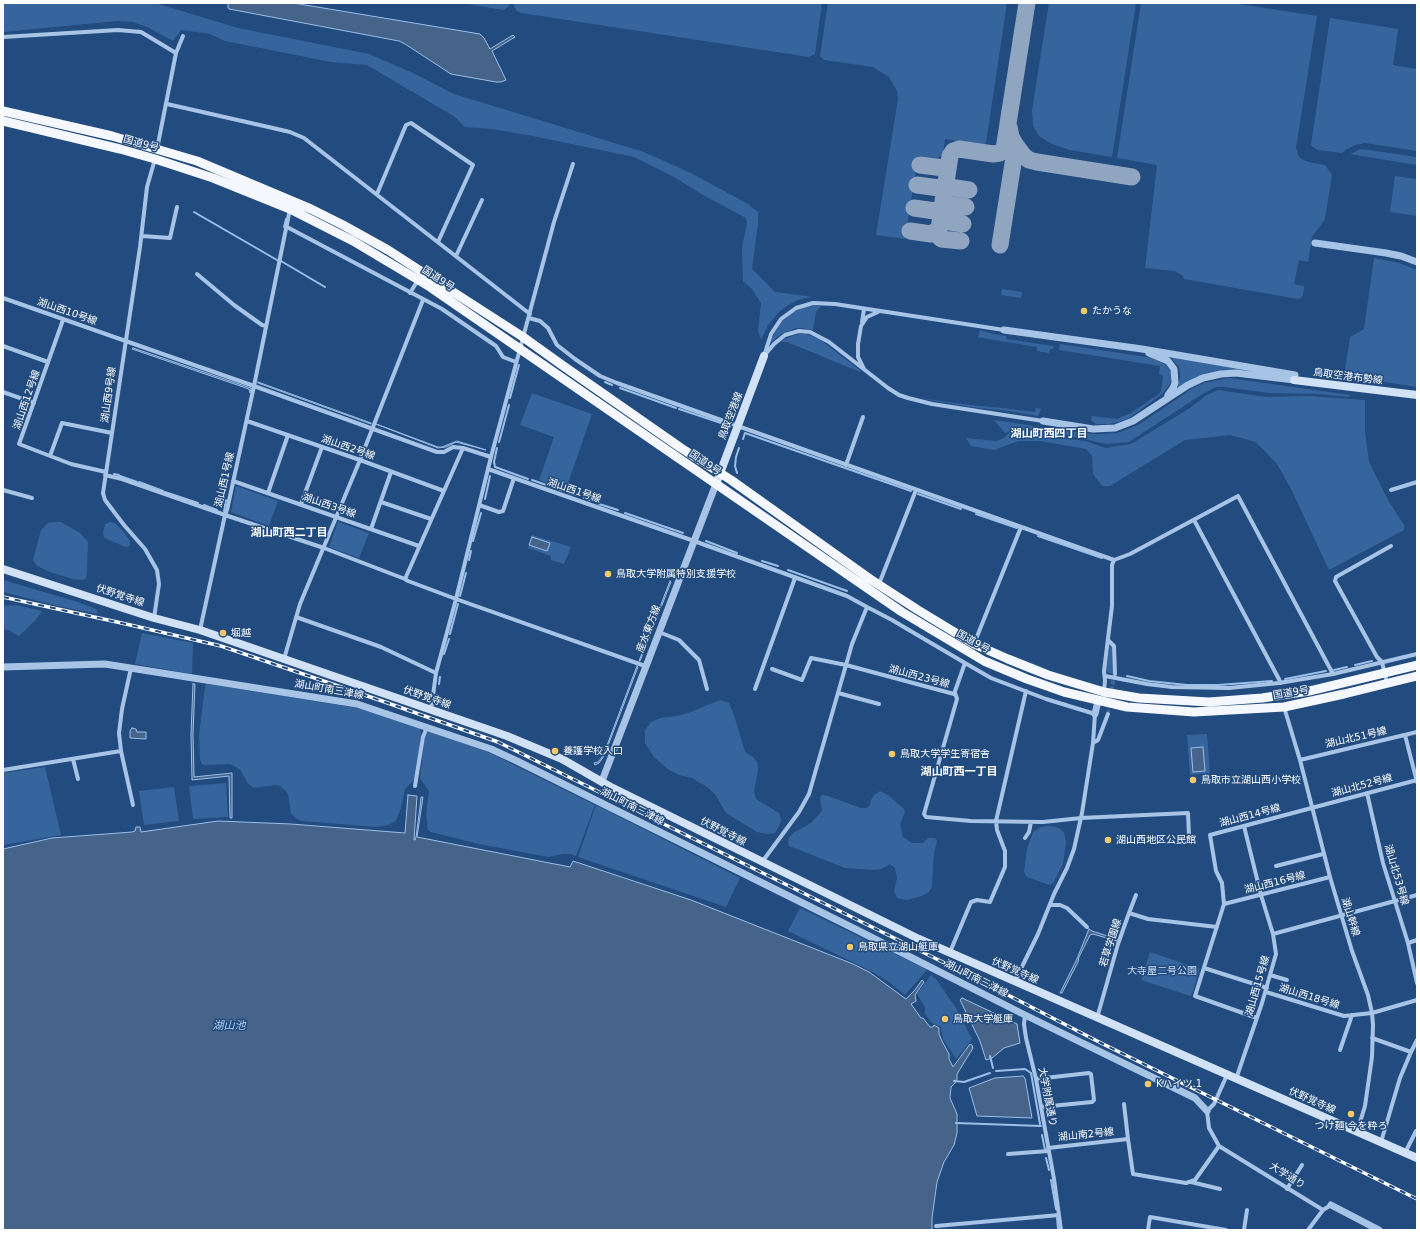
<!DOCTYPE html>
<html>
<head>
<meta charset="utf-8">
<style>
	body { margin:0 }
	#map { position:relative; width:1420px; height:1233px; overflow:hidden; background:#224b7f; font-family:"DejaVu Sans",sans-serif }
	canvas { display:block }
	.frame { position:absolute; inset:0; border:4px solid #fff; pointer-events:none }
</style>
</head>
<body>
<div id="map">
<canvas width="1420" height="1233"></canvas>
<div class="frame"></div>
</div>
<script>
const ctx = document.querySelector('canvas').getContext('2d');
ctx.lineJoin = 'round';
function paint(path, color) {
  ctx.fillStyle = color;
  ctx.fill(path, 'evenodd');
}
function shape(rows) {
  const path = new Path2D();
  for (const r of rows) {
    path.moveTo(r[0], r[1]);
    for (let i = 2; i < r.length; i += 2) path.lineTo(r[i], r[i + 1]);
  }
  return path;
}
function strokePath(path, color, width, dash) {
  ctx.strokeStyle = color;
  ctx.lineWidth = width;
  ctx.lineCap = dash ? 'butt' : 'round';
  ctx.setLineDash(dash || []);
  ctx.stroke(path);
}
function write(font, color, halo, rows, align = 'center') {
  ctx.font = font + ' "DejaVu Sans","Noto Sans JP",sans-serif';
  ctx.lineWidth = 3;
  ctx.setLineDash([]);
  ctx.textBaseline = 'middle';
  ctx.strokeStyle = halo;
  ctx.fillStyle = color;
  for (const [text, x, y, turn = 0] of rows) {
    ctx.save();
    ctx.translate(x, y);
    ctx.rotate((+turn || 0) * Math.PI / 180);
    ctx.textAlign = isNaN(turn) ? turn : align;
    if (halo) ctx.strokeText(text, 0, 0);
    ctx.fillText(text, 0, 0);
    ctx.restore();
  }
}
paint(shape([
	[3,3,155,3,238,28,369,54,413,73,454,94,644,152,691,173,748,204,758,212,758,223,752,269,775,292,813,297,800,299,788,305,779,312,768,325,761,340,758,331,761,303,752,289,743,281,742,247,747,223,746,218,703,195,674,177,634,157,533,136,492,129,465,127,455,117,367,65,331,62,225,41,210,34,181,30,173,41,147,27,133,22,117,21,3,32],
	[461,3,510,3,509,6,504,10],
	[514,3,822,3,815,54,809,57,521,13,516,10,514,6],
	[828,3,1007,3,986,143,983,145,945,139,943,154,941,156,937,158,918,156,905,239,876,235,898,99,897,91,889,77,873,67,824,60,820,56],
	[1049,3,1136,3,1112,157,1070,150,1052,144,1039,136,1033,126,1032,110],
	[1141,3,1232,3,1317,16,1296,148,1299,157,1303,160,1309,162,1325,165,1332,175,1325,219,1312,237,1308,262,1299,260,1294,284,1304,286,1303,296,1298,299,1184,279,1182,275,1175,271,1145,268,1157,165,1117,158],
	[1330,18,1398,29,1393,65,1417,69,1417,151,1365,143,1355,145,1347,149,1342,153,1318,150,1313,147,1311,145],
	[1361,149,1417,157,1417,165,1350,154],
	[1395,176,1417,179,1417,216,1390,212],
	[1374,258,1399,263,1417,270,1417,387,1344,376,1350,337,1364,329],
	[1002,289,1022,292,1021,298,1001,295],
	[814,306,821,306,816,312,813,330,802,328,796,328,781,334,772,342,770,341,781,322,791,313,804,307],
	[980,330,993,334,1006,336,1006,339,1053,346,1053,349,1050,349,1049,353,1037,351,1037,347,977,337,979,335],
	[799,334,806,334,819,339,861,371,860,372,787,342,782,342,779,344,784,339],
	[1060,344,1153,358,1166,365,1169,369,1172,374,1170,384,1162,394,1129,418,1119,422,1108,424,1096,424,1091,420,1092,416,1117,419,1131,413,1159,394,1161,391,1163,377,1162,375,1159,374,1160,366,1059,350],
	[1174,358,1278,374,1236,370,1179,387,1178,386,1180,378,1180,373,1179,367,1172,359],
	[1229,378,1350,395,1349,397,1318,394,1269,393,1224,387,1216,387,1204,393,1129,442,1106,444,1066,435,1035,431,1016,429,1005,433,994,420,1082,433,1099,434,1117,433,1140,424,1193,388,1204,383],
	[1218,390,1266,397,1308,396,1365,400,1365,431,1369,462,1388,500,1404,525,1404,530,1329,570,1291,489,1277,464,1256,442,1230,435,1185,440,1110,486,1102,486,1093,474,1092,456,1086,449,1040,441,1018,441,994,450,971,446,966,438,997,441,1004,438,1009,433,1017,432,1085,441,1106,448,1131,444,1190,408,1207,395],
	[532,393,592,414,566,489,539,480,554,437,520,425],
	[911,397,970,405,1003,408,1035,412,1036,408,1041,409,1038,416,1008,411,970,407],
	[236,486,278,501,269,526,231,512],
	[54,522,61,522,80,533,88,542,87,572,86,578,84,580,73,579,50,572,37,566,33,560,41,530,48,523],
	[110,522,115,523,123,531,130,541,130,545,128,547,123,546,104,538,103,532,105,524],
	[338,522,369,533,359,558,329,547],
	[532,535,571,547,564,564,551,560,551,556,528,548],
	[3,580,78,602,96,609,98,614,62,607,3,592],
	[15,605,42,611,35,621,19,636,8,630,3,629,3,606],
	[142,633,193,643,192,674,135,664],
	[1110,644,1112,646,1113,674,1107,672,1106,670],
	[207,684,363,709,420,728,421,735,416,775,413,781,405,789,401,808,396,821,388,825,377,827,302,821,297,819,291,814,288,794,285,790,280,786,276,785,254,788,248,784,241,771,236,767,230,764,205,765,202,764,200,759,199,735,205,686],
	[720,700,729,703,734,715,745,752,753,757,757,762,758,770,754,791,756,799,779,813,781,819,780,824,775,833,768,834,757,832,726,813,715,794,707,787,692,778,679,775,669,770,654,757,645,743,645,730,651,722,661,718,676,716,688,713],
	[429,731,488,752,595,805,576,856,570,854,563,854,548,857,479,844,431,832,428,830,426,814,429,791,420,778,425,736],
	[1207,734,1210,773,1190,775,1187,735],
	[45,767,61,835,3,845,3,773],
	[226,783,228,817,193,819,189,786],
	[174,787,179,821,144,825,139,791],
	[880,791,888,795,904,809,905,812,900,824,903,837,912,843,923,843,928,838,935,838,937,841,934,853,932,887,928,893,919,897,907,900,897,898,894,891,897,878,895,868,890,864,881,869,875,870,845,868,789,846,788,842,789,838,793,833,811,823,822,811,820,797,823,795,828,796,861,808,867,808,870,805,871,800,874,795],
	[596,805,740,878,726,907,578,857],
	[1050,826,1059,828,1064,832,1066,843,1063,864,1053,883,1050,885,1027,877,1024,872,1027,849,1033,832,1041,827],
	[800,908,922,967,927,970,905,995,889,982,871,971,788,931],
	[1150,952,1200,969,1191,996,1141,980],
	[931,975,936,979,956,1008,972,1039,956,1059,943,1039,941,1027,932,1023,925,1014,925,1007,917,994]
]), '#36659d');
const water = shape([
	[228,3,293,3,480,34,484,38,490,49,513,35,515,37,492,51,506,80,501,82,496,82,451,74,405,44,399,41,229,9,228,7,228,3],
	[133,348,251,388,250,393,249,389,132,349,133,348],
	[258,382,371,423,371,424,258,383,258,382],
	[376,424,438,447,442,447,457,441,486,450,456,442,446,447,438,448,376,424],
	[532,537,550,543,547,551,529,545,532,537],
	[670,581,671,582,640,661,639,661,670,581],
	[637,666,638,667,604,756,599,763,595,765,594,763,598,762,603,756,637,666],
	[193,684,195,684,193,734,194,777,232,773,232,818,230,818,229,776,192,780,191,734,193,684],
	[132,728,136,729,137,732,146,732,146,739,130,738,130,731,132,728],
	[1203,747,1205,771,1193,772,1191,748,1203,747],
	[408,795,417,796,414,840,415,840,416,837,420,807,421,797,423,797,417,837,570,867,573,861,691,900,853,964,869,972,906,999,915,990,922,980,924,982,915,995,916,1001,911,1004,921,1018,923,1018,930,1027,933,1027,934,1025,939,1028,939,1034,942,1041,949,1054,949,1059,953,1067,970,1044,973,1046,972,1047,973,1048,957,1074,957,1081,951,1087,950,1098,957,1114,957,1133,954,1145,944,1162,937,1182,932,1218,932,1230,3,1230,3,849,52,838,132,832,135,831,136,827,140,827,141,832,218,821,291,824,405,833,408,795],
	[1089,929,1092,931,1117,939,1117,941,1093,934,1090,935,1079,957,1078,962,1062,993,1060,993,1076,961,1089,929],
	[962,998,1017,1024,1020,1043,1004,1048,992,1058,986,1060,980,1041,960,1000,962,998],
	[1023,1076,1025,1078,1032,1118,977,1116,969,1088,995,1078,1023,1076]
]);
paint(water, '#46648a');
strokePath(water, '#9bbfe8', 1);
strokePath(shape([
	[194,212,277,260],
	[284,227,286,219],
	[281,261,325,287],
	[605,382,612,385],
	[620,388,676,408],
	[510,398,519,365],
	[679,409,727,425],
	[743,439,745,433,911,491],
	[499,442,509,405],
	[497,448,494,462,495,467,528,479],
	[737,473,735,466,736,457,739,448],
	[114,474,119,475],
	[120,476,137,482],
	[532,480,576,495],
	[139,482,163,491],
	[165,492,198,503],
	[918,494,961,509],
	[584,498,593,501],
	[485,499,490,476],
	[599,504,618,510],
	[204,505,217,510],
	[224,511,226,500],
	[625,513,683,533],
	[976,514,1017,528],
	[1038,536,1102,558],
	[473,541,481,513],
	[706,541,737,553],
	[469,560,471,551],
	[762,561,778,566],
	[788,570,847,591],
	[460,596,466,573],
	[450,634,458,604],
	[444,654,449,639],
	[1355,665,1372,661],
	[1334,670,1347,667],
	[1127,676,1149,681,1187,685,1218,685,1272,681],
	[1285,679,1326,671],
	[439,684,440,677],
	[437,699,437,695],
	[990,1056,993,1068],
	[996,1071,1025,1069,1031,1073,1040,1124],
	[954,1081,964,1082,990,1073],
	[956,1123,1041,1126],
	[1042,1135,1045,1150],
	[1046,1158,1049,1170],
	[1051,1180,1056,1209],
	[1057,1218,1058,1229]
]), '#9bbfe8', 2);
strokePath(shape([
	[1009,127,1011,137,1015,144,1024,156,1029,160,1037,162,1132,177],
	[920,165,944,168,948,165],
	[946,182,949,187,969,190],
	[917,185,939,188,945,184],
	[943,200,946,204,966,207],
	[914,208,935,211,942,207],
	[940,217,944,221,963,224],
	[939,229,938,235,941,239,961,241],
	[910,231,931,234,939,229,950,156,953,151,959,149,993,154,1000,153,1004,149,1027,3],
	[1000,245,1014,157,1014,152,1012,140]
]), '#90a5bf', 17);
strokePath(shape([
	[1108,714,1114,675]
]), '#436692', 4, [4, 2]);
strokePath(shape([
	[3,37,118,30,141,32,176,53],
	[167,104,264,126,290,132,304,138,530,314],
	[157,149,176,53,183,36],
	[377,194,406,125,411,123,473,165,438,242],
	[287,227,442,309,496,346,503,357,516,362],
	[142,236,170,238,177,207],
	[456,256,482,200],
	[197,274,234,305,262,325,266,326],
	[410,293,418,280],
	[3,298,254,386,290,209],
	[529,318,540,321,548,328,557,345,575,359,600,376,617,383,1114,560,1130,554,1238,496,1333,674],
	[63,320,19,444,71,464,106,472],
	[862,322,864,309],
	[3,346,48,362],
	[765,353,771,334,781,319,796,308,813,303,835,304,1004,330],
	[764,356,774,344,785,335,799,331,810,332,829,342,888,388,899,395,908,398,932,404,1043,421],
	[864,369,858,357,858,344,861,326,867,317,878,312],
	[3,392,34,403],
	[247,421,360,460,444,491],
	[463,448,405,579,324,548,225,515,227,510,254,386,437,452,444,452,453,447,463,448,491,457,488,469,694,541,847,596,867,607,892,620,914,633,965,663,954,694,846,665,852,644,867,607],
	[50,456,62,423,112,433],
	[491,457,554,222,573,164],
	[846,465,863,417],
	[105,475,122,479,225,515,200,630],
	[233,481,419,546],
	[3,490,32,498],
	[1391,490,1417,482],
	[268,493,288,435],
	[381,502,431,519],
	[301,504,322,447],
	[479,505,499,512,503,511,514,478],
	[1194,520,1281,683],
	[371,529,391,472],
	[405,579,408,581,456,599,645,666],
	[879,584,916,490],
	[296,617,381,647,436,673],
	[154,618,159,584,157,570,145,549,124,525,105,500,103,493,140,247,147,187,155,159],
	[659,632,679,640,699,660,707,689],
	[1108,640,1114,646,1115,674],
	[974,644,1021,527],
	[284,659,300,604,360,460,423,300],
	[965,663,991,678,1046,699,1095,714,1093,743,1082,813,1074,849,1067,868,1054,894,1038,934,1015,981],
	[131,668,122,709,119,733,121,751,133,805],
	[1105,676,1147,684,1172,687,1229,688,1279,683,1333,674,1417,654],
	[1387,683,1382,662,1377,657,1335,581,1336,577,1391,546],
	[755,689,795,578],
	[1104,691,1105,681,1104,671,1112,606,1112,565,1114,560],
	[838,693,879,704],
	[955,693,957,699,924,814,926,817,971,821,1043,822,1081,818,1188,813,1189,836],
	[1284,707,1300,760,1330,877,1352,951,1368,995,1372,1013,1373,1025,1372,1057,1365,1106,1357,1132],
	[431,710,436,673,456,599,488,469],
	[1405,735,1417,782],
	[1093,743,1098,740,1108,714],
	[73,759,78,779],
	[1300,760,1417,732],
	[3,770,121,751],
	[415,786,423,737,427,727],
	[1367,793,1383,863,1408,943,1417,983],
	[1025,838,1029,832,1031,822],
	[762,862,799,812,809,794,846,665,811,658,802,680,772,669],
	[1276,866,1323,854],
	[1224,904,1330,877],
	[1050,905,1060,905,1067,908,1087,927],
	[1129,913,1136,895],
	[1273,934,1417,895],
	[1408,943,1417,940],
	[950,952,971,902,977,900,990,902,1005,867,1005,851,997,830,996,821,1026,691],
	[1204,968,1267,988],
	[1270,975,1287,980],
	[1266,992,1344,1016,1372,1013,1417,1000],
	[1025,1015,1024,1024,1026,1038,1036,1079,1054,1179,1061,1230],
	[1097,1018,1118,944,1129,913,1148,919,1217,927],
	[1257,1018,1195,996,1224,904,1222,883,1216,871,1210,835,1417,780],
	[1372,1038,1411,1052,1417,1040],
	[1340,1050,1352,1015],
	[1227,1075,1214,1104,1207,1111,1209,1128,1219,1146,1323,1210,1331,1205],
	[1036,1079,1089,1073,1091,1074,1094,1100,1092,1102,1041,1107],
	[1236,1079,1262,1003,1276,954,1273,934,1261,895,1244,826],
	[1124,1104,1128,1139],
	[1381,1142,1400,1078,1411,1052],
	[1048,1148,1128,1139,1133,1174,1186,1183,1195,1180,1219,1146],
	[1405,1153,1416,1131],
	[1008,1154,1048,1151],
	[1191,1182,1220,1189],
	[1287,1189,1302,1165],
	[936,1226,1059,1215],
	[1148,1230,1150,1217,1226,1230],
	[1244,1230,1247,1210],
	[1308,1230,1323,1210]
]), '#a7c4e7', 4);
strokePath(shape([
	[1315,243,1386,253,1401,256,1417,262],
	[1004,330,1142,349,1295,375],
	[1149,353,1168,361,1174,369,1175,383,1173,388,1168,395],
	[1043,421,1093,429,1115,428,1133,421,1188,385,1203,378,1221,374,1236,373,1294,380],
	[3,667,105,664,357,704,491,749,517,761,855,929,1025,1015,1195,1098,1207,1111],
	[1095,714,1098,701],
	[602,781,716,484],
	[1331,1205,1379,1230]
]), '#a7c4e7', 7);
strokePath(shape([
	[1294,380,1417,395],
	[716,484,764,356],
	[3,569,154,618,200,630,507,736,562,759,609,786,919,939,1417,1158]
]), '#d1e1f6', 8);
strokePath(shape([
	[3,111,112,136,197,161,311,209,343,225,388,250,523,337,562,365,681,448,731,480,870,579,918,610,974,644,1008,659,1048,675,1104,692,1139,698,1209,702,1262,698,1309,691,1417,665],
	[3,121,120,149,155,159,213,178,290,209,353,241,430,287,902,612,984,661,1027,679,1064,692,1127,707,1194,712,1284,707,1344,694,1417,676]
]), '#f4f8fe', 9);
const rail = shape([
	[3,597,126,624,221,646,382,701,498,742,975,978,1101,1043,1417,1199]
]);
strokePath(rail, '#fff', 3.5);
strokePath(rail, '#224b7f', 2, [6]);
for (const [x, y, r, color] of [
	[1084,311,4,"#f3ca69"],
	[608,574,4,"#f3ca69"],
	[223,633,4,"#f3ca69"],
	[555,751,4,"#f3ca69"],
	[892,754,4,"#f3ca69"],
	[1193,780,4,"#f3ca69"],
	[1108,840,4,"#f3ca69"],
	[850,947,4,"#f3ca69"],
	[945,1019,4,"#f3ca69"],
	[1148,1084,4,"#f3ca69"],
	[1351,1114,4,"#f3ca69"]
]) {
  const dot = new Path2D();
  dot.arc(x, y, r, 0, 2 * Math.PI);
  ctx.fillStyle = color;
  ctx.fill(dot);
  strokePath(dot, '#224b7f', 1.5);
}
write('10px', '#fff', '#224b7f', [
	["国道9号",141,144,15],
	["国道9号",438,279,33],
	["湖山西10号線",67,312,19],
	["鳥取空港布勢線",1348,377,7],
	["湖山西9号線",109,395,-82],
	["湖山西12号線",27,400,-71],
	["鳥取空港線",731,416,-69],
	["湖山西2号線",348,448,19],
	["国道9号",705,463,34],
	["湖山西1号線",225,480,-77],
	["湖山西1号線",574,491,19],
	["湖山西3号線",329,506,19],
	["伏野覚寺線",120,596,18],
	["産水東方線",649,629,-69],
	["国道9号",973,642,29],
	["湖山西23号線",919,677,15],
	["湖山町南三津線",329,690,10],
	["国道9号",1291,693,-10],
	["伏野覚寺線",427,698,19],
	["湖山北51号線",1356,738,-13],
	["湖山北52号線",1362,786,-15],
	["湖山町南三津線",632,807,27],
	["湖山西14号線",1250,816,-15],
	["伏野覚寺線",723,832,27],
	["湖山北53号線",1396,875,74],
	["湖山西16号線",1275,883,-14],
	["湖山幹線",1350,917,73],
	["若草学園線",1111,943,-72],
	["伏野覚寺線",1015,971,24],
	["湖山町南三津線",976,979,27],
	["湖山西15号線",1258,986,-74],
	["湖山西18号線",1309,997,17],
	["大学附属通り",1047,1097,79],
	["伏野覚寺線",1312,1101,24],
	["湖山南2号線",1086,1135,-6],
	["大学通り",1287,1176,32]
]);
write('10px', '#fff', '#224b7f', [
	["たかうな",1092,311],
	["鳥取大学附属特別支援学校",616,574],
	["堀越",231,633],
	["養護学校入口",563,751],
	["鳥取大学学生寄宿舎",900,754],
	["鳥取市立湖山西小学校",1201,780],
	["湖山西地区公民館",1116,840],
	["鳥取県立湖山艇庫",858,947],
	["鳥取大学艇庫",953,1019],
	["Kハイツ.1",1156,1084],
	["つけ麺 今を粋ろ",1351,1126,"center"]
], 'left');
write('10px', '#cbdef5', '#224b7f', [
	["大寺屋二号公園",1162,971]
]);
write('bold 11px', '#fff', '#224b7f', [
	["湖山町西四丁目",1049,434],
	["湖山町西二丁目",289,533],
	["湖山町西一丁目",959,772]
]);
write('italic 11px', '#b2ceee', '#224b7f', [
	["湖山池",229,1026]
]);
</script>
</body>
</html>
